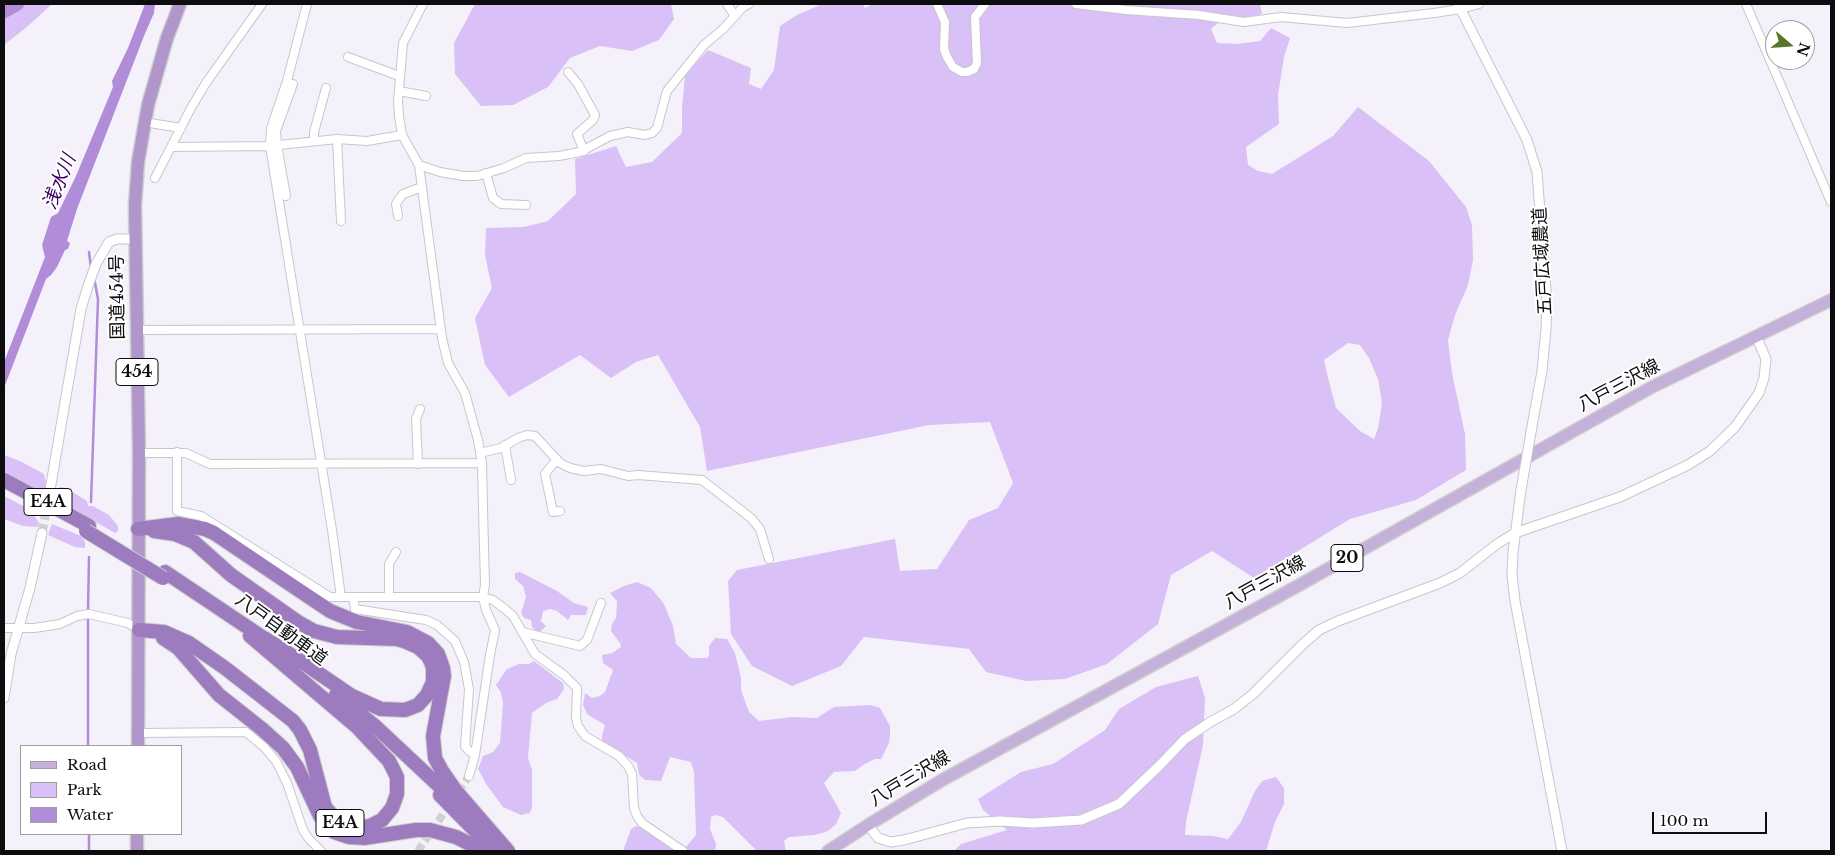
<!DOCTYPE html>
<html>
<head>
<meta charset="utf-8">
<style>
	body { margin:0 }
	#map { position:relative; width:1835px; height:855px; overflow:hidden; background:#f5f1fa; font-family:"Libre Baskerville",serif }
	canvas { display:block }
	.frame { position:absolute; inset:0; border:5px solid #0d0c0f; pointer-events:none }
	.legend { position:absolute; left:20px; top:745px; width:162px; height:90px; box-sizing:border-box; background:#fff; border:1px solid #9e9e9f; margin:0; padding:6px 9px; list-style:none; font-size:15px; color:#0d0c0f }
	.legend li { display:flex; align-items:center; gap:10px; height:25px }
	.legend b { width:25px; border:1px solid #9e9e9f }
	.north { position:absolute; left:1765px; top:20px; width:50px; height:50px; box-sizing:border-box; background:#fff; border:1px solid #9e9e9f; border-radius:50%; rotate:108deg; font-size:14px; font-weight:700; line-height:20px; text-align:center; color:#0d0c0f }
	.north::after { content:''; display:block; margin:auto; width:18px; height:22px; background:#5b7528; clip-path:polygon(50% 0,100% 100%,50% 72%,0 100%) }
	.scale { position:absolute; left:1652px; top:812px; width:115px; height:22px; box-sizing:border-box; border:2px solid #0d0c0f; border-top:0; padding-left:6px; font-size:15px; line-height:18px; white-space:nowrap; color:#0d0c0f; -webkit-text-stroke:4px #fff; paint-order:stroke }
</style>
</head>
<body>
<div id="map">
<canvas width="1835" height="855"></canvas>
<div class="frame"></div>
<ul class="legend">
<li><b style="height:6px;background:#c4b0d8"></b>Road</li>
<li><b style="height:14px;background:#d9c0f6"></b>Park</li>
<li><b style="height:14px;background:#b18cd8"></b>Water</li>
</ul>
<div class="north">N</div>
<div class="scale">100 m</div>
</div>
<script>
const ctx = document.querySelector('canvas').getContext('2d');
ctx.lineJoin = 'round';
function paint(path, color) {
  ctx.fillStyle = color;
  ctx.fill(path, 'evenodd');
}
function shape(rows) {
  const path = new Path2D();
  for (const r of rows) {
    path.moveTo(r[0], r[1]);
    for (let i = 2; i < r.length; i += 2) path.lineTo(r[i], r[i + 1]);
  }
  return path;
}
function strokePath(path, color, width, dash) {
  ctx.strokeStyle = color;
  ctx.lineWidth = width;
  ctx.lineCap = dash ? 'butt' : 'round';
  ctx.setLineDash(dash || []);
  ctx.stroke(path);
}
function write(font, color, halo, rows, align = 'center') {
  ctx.font = font + ' "Libre Baskerville","Noto Sans JP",serif';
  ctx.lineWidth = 4;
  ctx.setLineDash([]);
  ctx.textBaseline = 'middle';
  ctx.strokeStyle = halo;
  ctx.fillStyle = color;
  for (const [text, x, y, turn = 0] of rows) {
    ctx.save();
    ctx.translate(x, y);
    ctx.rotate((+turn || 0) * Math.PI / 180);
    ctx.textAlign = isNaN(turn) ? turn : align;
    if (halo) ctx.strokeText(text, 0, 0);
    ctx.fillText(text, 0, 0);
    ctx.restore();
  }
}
paint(shape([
	[4,4,52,4,28,26,4,45],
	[475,4,671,4,674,19,659,40,632,51,600,46,570,58,548,87,513,105,481,106,455,74,454,43],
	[822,4,863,4,865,8,873,4,1260,4,1262,14,1218,23,1211,29,1217,43,1237,44,1260,41,1271,28,1290,38,1284,57,1278,95,1279,124,1246,147,1248,165,1258,171,1272,174,1333,136,1358,107,1429,161,1466,207,1472,225,1473,260,1468,285,1455,315,1448,340,1452,373,1465,434,1466,470,1416,500,1350,519,1254,578,1212,551,1171,575,1158,624,1107,664,1065,679,1026,681,986,672,969,649,864,637,841,666,792,686,752,666,731,634,728,581,737,570,895,539,900,571,937,569,969,520,998,508,1013,483,990,422,929,425,707,471,700,427,658,355,636,362,611,378,580,355,509,397,485,365,475,318,492,288,485,255,486,228,524,227,548,221,576,194,575,159,616,146,626,167,652,162,682,133,682,109,685,75,708,50,751,68,749,84,761,89,774,70,780,26,797,15],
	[1348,343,1360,345,1369,358,1378,379,1382,403,1378,428,1374,439,1360,431,1336,408,1328,378,1324,360],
	[4,455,20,461,44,474,47,487,53,491,57,490,60,487,66,488,87,501,88,506,93,506,109,515,118,526,118,531,115,533,60,502,4,473],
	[4,496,31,510,39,523,38,527,23,526,4,519],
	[52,524,81,536,85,542,85,548,75,547,48,535],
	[520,572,557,591,574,603,588,607,586,615,571,615,568,620,557,611,550,609,543,611,541,621,546,626,539,633,535,630,532,627,531,620,524,618,521,613,526,597,523,586,515,579,515,573],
	[637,582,651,588,664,604,673,626,676,644,691,658,707,658,709,656,709,646,715,638,727,639,735,653,741,678,741,690,749,712,759,721,792,717,817,718,834,707,870,705,880,708,890,726,890,734,889,743,881,759,875,759,863,765,855,771,834,772,824,783,841,813,836,824,828,831,815,835,789,837,784,841,786,851,757,851,723,817,715,815,711,817,710,829,716,844,715,851,689,851,685,848,696,835,694,772,691,762,670,757,661,781,645,780,639,775,637,763,602,741,602,735,605,725,587,714,583,705,585,693,592,698,600,696,605,692,613,670,603,663,602,655,612,653,621,647,620,643,611,631,612,624,616,618,617,601,610,593,624,586],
	[534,661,563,683,564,689,557,699,546,703,532,713,528,758,532,770,532,808,530,813,521,815,503,807,486,784,478,769,483,756,493,752,500,743,503,703,501,693,496,685,507,669,519,664,529,664],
	[1198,676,1205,698,1203,745,1186,822,1185,835,1213,836,1228,839,1241,822,1255,791,1262,781,1276,777,1284,788,1284,804,1275,822,1266,851,954,851,961,844,1007,830,983,810,978,799,1021,772,1053,764,1105,730,1119,709,1156,687],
	[636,826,641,828,676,851,623,851,631,829]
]), '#d9c0f6');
paint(shape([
	[145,4,155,4,154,13,144,36,77,209,67,241,70,243,68,249,65,250,57,267,51,275,46,279,4,388,4,362,45,257,42,245,51,217,58,213,76,176,113,87,112,81,128,48]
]), '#b18cd8');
strokePath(shape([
	[89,252,91,268],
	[91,502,98,299,94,278],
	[88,610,89,557],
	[88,618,88,746],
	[89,851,89,834]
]), '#b18cd8', 2.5);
strokePath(shape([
	[4,11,17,4]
]), '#b18cd8', 14);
strokePath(shape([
	[418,851,469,776]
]), '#d2cfd7', 8, [8, 4]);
strokePath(shape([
	[42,533,50,490]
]), '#d2cfd7', 9, [9, 4.5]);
const minor = shape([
	[307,4,287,81,271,128,270,146,332,530,341,597],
	[423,4,403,43,398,101,399,116,402,135,419,165,442,338,448,363,465,393,478,440,482,463,483,508,485,585,483,597,486,610,495,630,490,655,475,755,469,776],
	[727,4,735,16],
	[937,4,945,22,944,49,947,57,953,67,962,72,967,72,974,69,977,63,975,17,985,4],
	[1076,4,1126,10,1199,15,1244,22,1281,17,1347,23,1434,13,1461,9,1479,4],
	[1746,4,1831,202],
	[348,57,399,76],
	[568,72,578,84,595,115,593,120,577,134,584,151],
	[399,91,426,96],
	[144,122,181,128],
	[337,139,341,221],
	[314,141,314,132,326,88],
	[172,147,270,146,337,139,367,141,402,135],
	[419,165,440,172,463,176,477,176,504,168,526,158,559,156,580,152,610,136,628,132,645,135,652,133,657,128,667,91,704,45,723,29,743,7,749,4],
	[486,173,493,198,501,204,526,205],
	[155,178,191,108,206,83,262,4],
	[286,196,277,145,276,131,293,84],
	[398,216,396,204,399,199,403,194,422,187],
	[136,330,441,329],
	[505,445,511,480],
	[177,452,177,511,201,516,330,597,483,597,493,600,505,609,513,616,535,654,564,675,577,688,576,718,578,726,585,736,619,756,628,766,632,774,634,808,637,816,642,823,683,851],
	[139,453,186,453,210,464,482,463],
	[480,453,501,448,518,438,527,435,535,436,560,463,570,468,584,471,601,469,628,476,638,475,702,480,751,518,760,529,769,559],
	[557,459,545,474,553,512,560,511],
	[418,464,416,419,420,409],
	[353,597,355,609,426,620,437,625,455,641,464,662,469,689,465,746,469,751,475,755],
	[389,597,389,564,396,552],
	[4,628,34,628,60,624,77,616,89,614,128,623,139,630],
	[522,632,580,646,587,640,601,603],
	[138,733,246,732,264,747,276,761,287,783,303,830,309,839,321,851]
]);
const tertiary = shape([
	[1458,4,1527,140,1537,172,1547,303,1546,329,1542,371,1531,432],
	[50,490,81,309,88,286,96,264,109,242,117,239,135,239],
	[1521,490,1513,552,1512,575,1515,601,1562,851],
	[4,698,11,654,30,588,42,533],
	[868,825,878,838,891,842,904,840,967,823,1000,821,1033,823,1081,820,1119,804,1158,767,1185,739,1212,721,1234,709,1253,694,1303,644,1319,630,1338,621,1440,583,1460,573,1497,544,1515,533,1620,497,1688,465,1710,451,1735,427,1759,393,1764,378,1766,359,1756,336]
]);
const primary = shape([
	[828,851,868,825,944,779,1294,588,1652,387,1831,300]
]);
const trunk = shape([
	[138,746,139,453,135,205,138,162,148,105,167,38,180,4],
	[137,851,137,834]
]);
const motorway = shape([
	[4,480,89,526],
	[138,529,178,524,205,529,214,533,330,611,357,622,407,632,428,643,438,654,443,668,444,676,433,736,435,758,442,771,456,791,508,851],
	[154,531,175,534,194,542,231,575,298,622,314,631,337,637,396,639,404,641,418,647,428,656,431,662,433,668,433,682,427,695,418,705,405,710,381,709,352,696,302,662,264,638],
	[165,572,262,637],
	[139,630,164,632,189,643,225,668,293,721,300,730,310,750,325,807,337,821,357,828,370,826,382,820,392,808,397,794,397,777,389,761,357,727,250,636],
	[163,638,178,648,219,695,262,729,283,748,297,767,320,816,334,832,349,837,364,838,416,830,430,830,456,837,468,843,481,851],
	[336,695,375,726,453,799],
	[440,795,495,851]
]);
strokePath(minor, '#c9c5ce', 10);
strokePath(tertiary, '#c9c5ce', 11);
strokePath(primary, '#cfcecf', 14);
strokePath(trunk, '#cfcecf', 15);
strokePath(motorway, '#cfcecf', 16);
strokePath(minor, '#fff', 8);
strokePath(tertiary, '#fff', 9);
strokePath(primary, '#c4b0d8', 11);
strokePath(trunk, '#b096cb', 12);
strokePath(motorway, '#9c7cbe', 14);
const tertiaryBridge = shape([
	[1521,490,1531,432]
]);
const motorwayBridge = shape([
	[86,531,163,578]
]);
strokePath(tertiaryBridge, '#c9c5ce', 11, []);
strokePath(motorwayBridge, '#cfcecf', 16, []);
strokePath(tertiaryBridge, '#fff', 9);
strokePath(motorwayBridge, '#9c7cbe', 14);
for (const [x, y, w] of [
	[137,372,42],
	[48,502,48],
	[1347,558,32],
	[340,823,48]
]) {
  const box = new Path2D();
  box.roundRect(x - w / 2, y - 13.5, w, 27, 4);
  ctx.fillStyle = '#fff';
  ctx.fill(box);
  strokePath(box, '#0d0c0f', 1);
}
write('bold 16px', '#0d0c0f', null, [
	["454",137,372],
	["E4A",48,502],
	["20",1347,558],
	["E4A",340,823]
]);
write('18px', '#0d0c0f', '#fff', [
	["五戸広域農道",1543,261,-93],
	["国道454号",118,297,-91],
	["八戸三沢線",1619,386,-28],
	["八戸三沢線",1265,583,-29],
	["八戸自動車道",281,630,36],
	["八戸三沢線",910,779,-31]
]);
write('italic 19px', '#3b0060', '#fff', [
	["浅水川",60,182,-68]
]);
</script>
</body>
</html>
